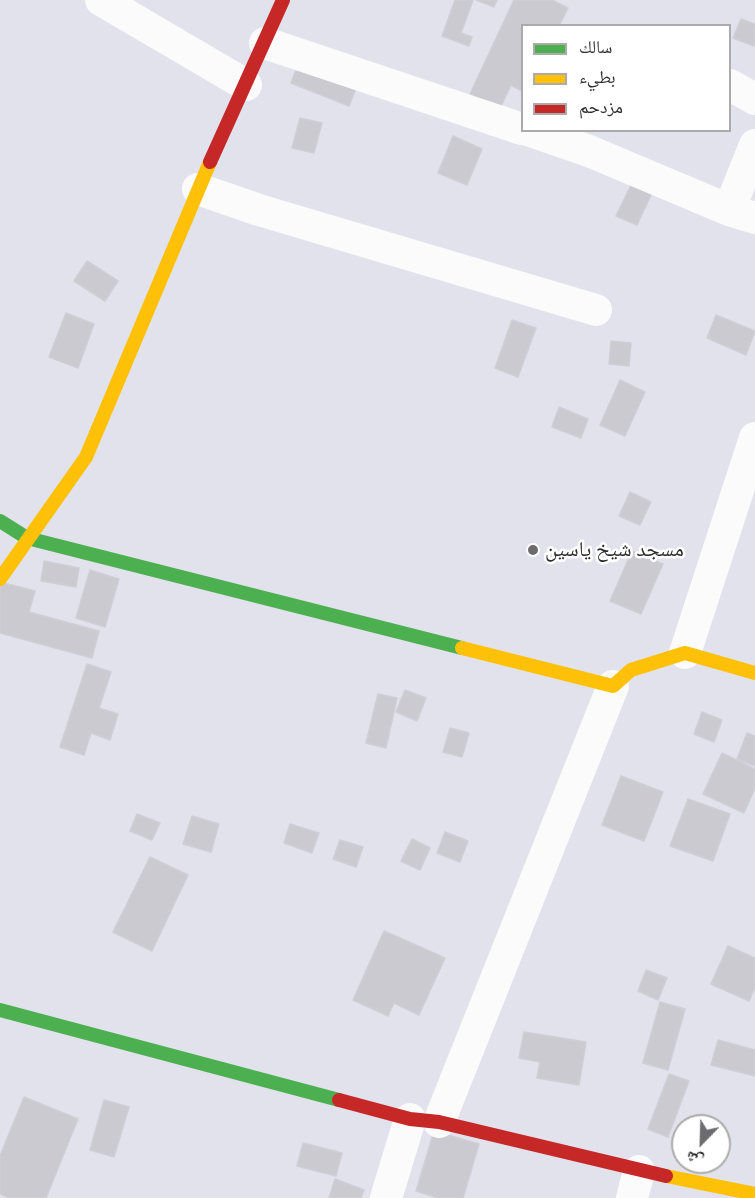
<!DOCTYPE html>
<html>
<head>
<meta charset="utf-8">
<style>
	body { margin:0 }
	#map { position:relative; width:755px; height:1198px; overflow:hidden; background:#e2e2ec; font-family:"Fira Sans Condensed","Noto Naskh Arabic",sans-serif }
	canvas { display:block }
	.legend { position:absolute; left:521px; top:24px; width:210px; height:108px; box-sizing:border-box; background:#fff; border:2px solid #ababab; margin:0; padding:8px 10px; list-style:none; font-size:18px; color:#2d2d2d }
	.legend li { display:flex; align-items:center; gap:12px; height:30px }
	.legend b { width:30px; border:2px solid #ababab }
	.north { position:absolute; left:671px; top:1114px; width:60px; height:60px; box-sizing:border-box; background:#fff; border:2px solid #ababab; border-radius:50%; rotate:203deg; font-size:16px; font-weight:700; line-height:24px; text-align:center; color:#2d2d2d }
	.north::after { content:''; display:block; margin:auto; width:21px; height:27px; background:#6c6c70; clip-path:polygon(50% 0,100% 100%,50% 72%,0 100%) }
</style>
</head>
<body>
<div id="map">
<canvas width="755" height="1198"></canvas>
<ul class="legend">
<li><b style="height:8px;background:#4caf50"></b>سالك</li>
<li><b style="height:8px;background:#ffc107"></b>بطيء</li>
<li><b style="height:8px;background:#c62828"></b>مزدحم</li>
</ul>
<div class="north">ش</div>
</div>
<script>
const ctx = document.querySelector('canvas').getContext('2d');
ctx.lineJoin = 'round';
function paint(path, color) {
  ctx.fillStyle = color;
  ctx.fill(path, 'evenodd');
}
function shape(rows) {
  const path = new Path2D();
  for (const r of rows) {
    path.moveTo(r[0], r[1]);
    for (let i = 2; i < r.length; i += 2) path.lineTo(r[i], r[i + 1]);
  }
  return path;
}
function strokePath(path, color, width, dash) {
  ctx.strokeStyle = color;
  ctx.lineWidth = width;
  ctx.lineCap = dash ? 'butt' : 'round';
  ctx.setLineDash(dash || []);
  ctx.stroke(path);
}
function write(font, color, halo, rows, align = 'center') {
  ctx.font = font + ' "Fira Sans Condensed","Noto Naskh Arabic",sans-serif';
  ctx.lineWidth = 5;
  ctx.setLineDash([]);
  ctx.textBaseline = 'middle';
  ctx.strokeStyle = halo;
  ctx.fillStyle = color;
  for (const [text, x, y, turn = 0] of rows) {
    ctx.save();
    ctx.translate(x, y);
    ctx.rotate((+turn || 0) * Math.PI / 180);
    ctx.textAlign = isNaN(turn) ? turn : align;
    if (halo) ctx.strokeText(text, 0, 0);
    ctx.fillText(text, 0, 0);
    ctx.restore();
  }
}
const building = shape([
	[455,0,473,0,461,33,472,37,469,46,442,36,455,0],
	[476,0,497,0,494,7,476,0],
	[514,0,552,0,568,8,559,26,522,26,522,91,511,85,500,108,470,94,514,0],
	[741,19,755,24,754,46,733,38,741,19],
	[300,59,359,81,349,106,291,83,300,59],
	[300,118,322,123,314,153,292,148,300,118],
	[453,136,482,149,467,185,438,173,453,136],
	[632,183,652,193,637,225,616,216,632,183],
	[87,261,118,281,105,301,74,281,87,261],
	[66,313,94,324,78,368,49,357,66,313],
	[716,315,755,331,746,355,707,338,716,315],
	[512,320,536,328,518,377,495,368,512,320],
	[611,341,631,343,629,366,609,364,611,341],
	[620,380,645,392,625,436,600,425,620,380],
	[559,407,588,419,581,438,552,427,559,407],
	[630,492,651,502,640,525,619,516,630,492],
	[632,551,663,564,641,614,610,601,632,551],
	[44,561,79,568,76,587,41,581,44,561],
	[90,570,119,579,105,627,76,618,90,570],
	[0,582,35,591,29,612,99,631,92,658,0,633,0,582],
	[87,664,111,672,99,708,118,714,110,740,91,733,84,755,60,747,87,664],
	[405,690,426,698,417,721,396,712,405,690],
	[378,694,397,698,386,748,366,743,378,694],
	[702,712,722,720,714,742,694,734,702,712],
	[450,728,469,733,462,757,443,752,450,728],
	[747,733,755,736,755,766,737,759,747,733],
	[722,753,755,769,755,788,744,813,703,794,722,753],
	[621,776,663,792,644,841,602,825,621,776],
	[688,799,730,814,713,861,670,846,688,799],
	[137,814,160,823,152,840,130,831,137,814],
	[192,816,219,824,211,852,183,844,192,816],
	[290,824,319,833,312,853,284,843,290,824],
	[445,832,468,841,460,862,437,853,445,832],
	[412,839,430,848,420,870,401,861,412,839],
	[340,840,363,847,356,867,333,859,340,840],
	[150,857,188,875,152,951,113,932,150,857],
	[384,931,445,958,419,1015,394,1003,388,1016,353,1000,384,931],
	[728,946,755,958,755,987,749,1001,711,984,728,946],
	[646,970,667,978,658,1000,638,991,646,970],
	[660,1002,685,1009,668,1070,643,1063,660,1002],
	[524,1032,586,1042,579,1085,537,1078,540,1062,519,1058,524,1032],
	[718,1040,755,1050,755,1076,711,1065,718,1040],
	[669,1074,689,1081,668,1137,648,1129,669,1074],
	[24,1097,78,1119,46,1198,10,1198,0,1194,0,1156,24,1097],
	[104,1100,129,1107,114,1157,90,1150,104,1100],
	[434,1131,479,1144,463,1198,438,1198,416,1191,434,1131],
	[303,1143,342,1153,336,1176,297,1166,303,1143],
	[335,1179,364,1190,361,1198,329,1198,335,1179]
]);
paint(building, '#cacad0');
strokePath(building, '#cfced7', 1.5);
strokePath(shape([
	[101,0,246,85],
	[265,43,522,129],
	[730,85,755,99],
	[528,130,589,151,729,210,755,218],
	[198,189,259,210,596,310],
	[729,210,755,145],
	[685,653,755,438],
	[439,1122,613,686],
	[386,1198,410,1119],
	[632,1198,639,1171]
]), '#fbfbfc', 32);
strokePath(shape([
	[0,521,27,538,462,648],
	[0,1010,339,1100]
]), '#4caf50', 14);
strokePath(shape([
	[0,579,86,457,210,162],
	[462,648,613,686,631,670,685,653,755,673],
	[666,1176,755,1194]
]), '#ffc107', 14);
strokePath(shape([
	[210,162,283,0],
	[339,1100,410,1119,439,1122,666,1176]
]), '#c62828', 14);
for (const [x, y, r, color] of [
	[533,550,6,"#6c6c70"]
]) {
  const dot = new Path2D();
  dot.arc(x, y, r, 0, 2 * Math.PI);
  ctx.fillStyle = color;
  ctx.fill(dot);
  strokePath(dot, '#fff', 2);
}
write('21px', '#2d2d2d', '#fff', [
	["مسجد شيخ ياسين",545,550]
], 'left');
</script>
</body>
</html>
